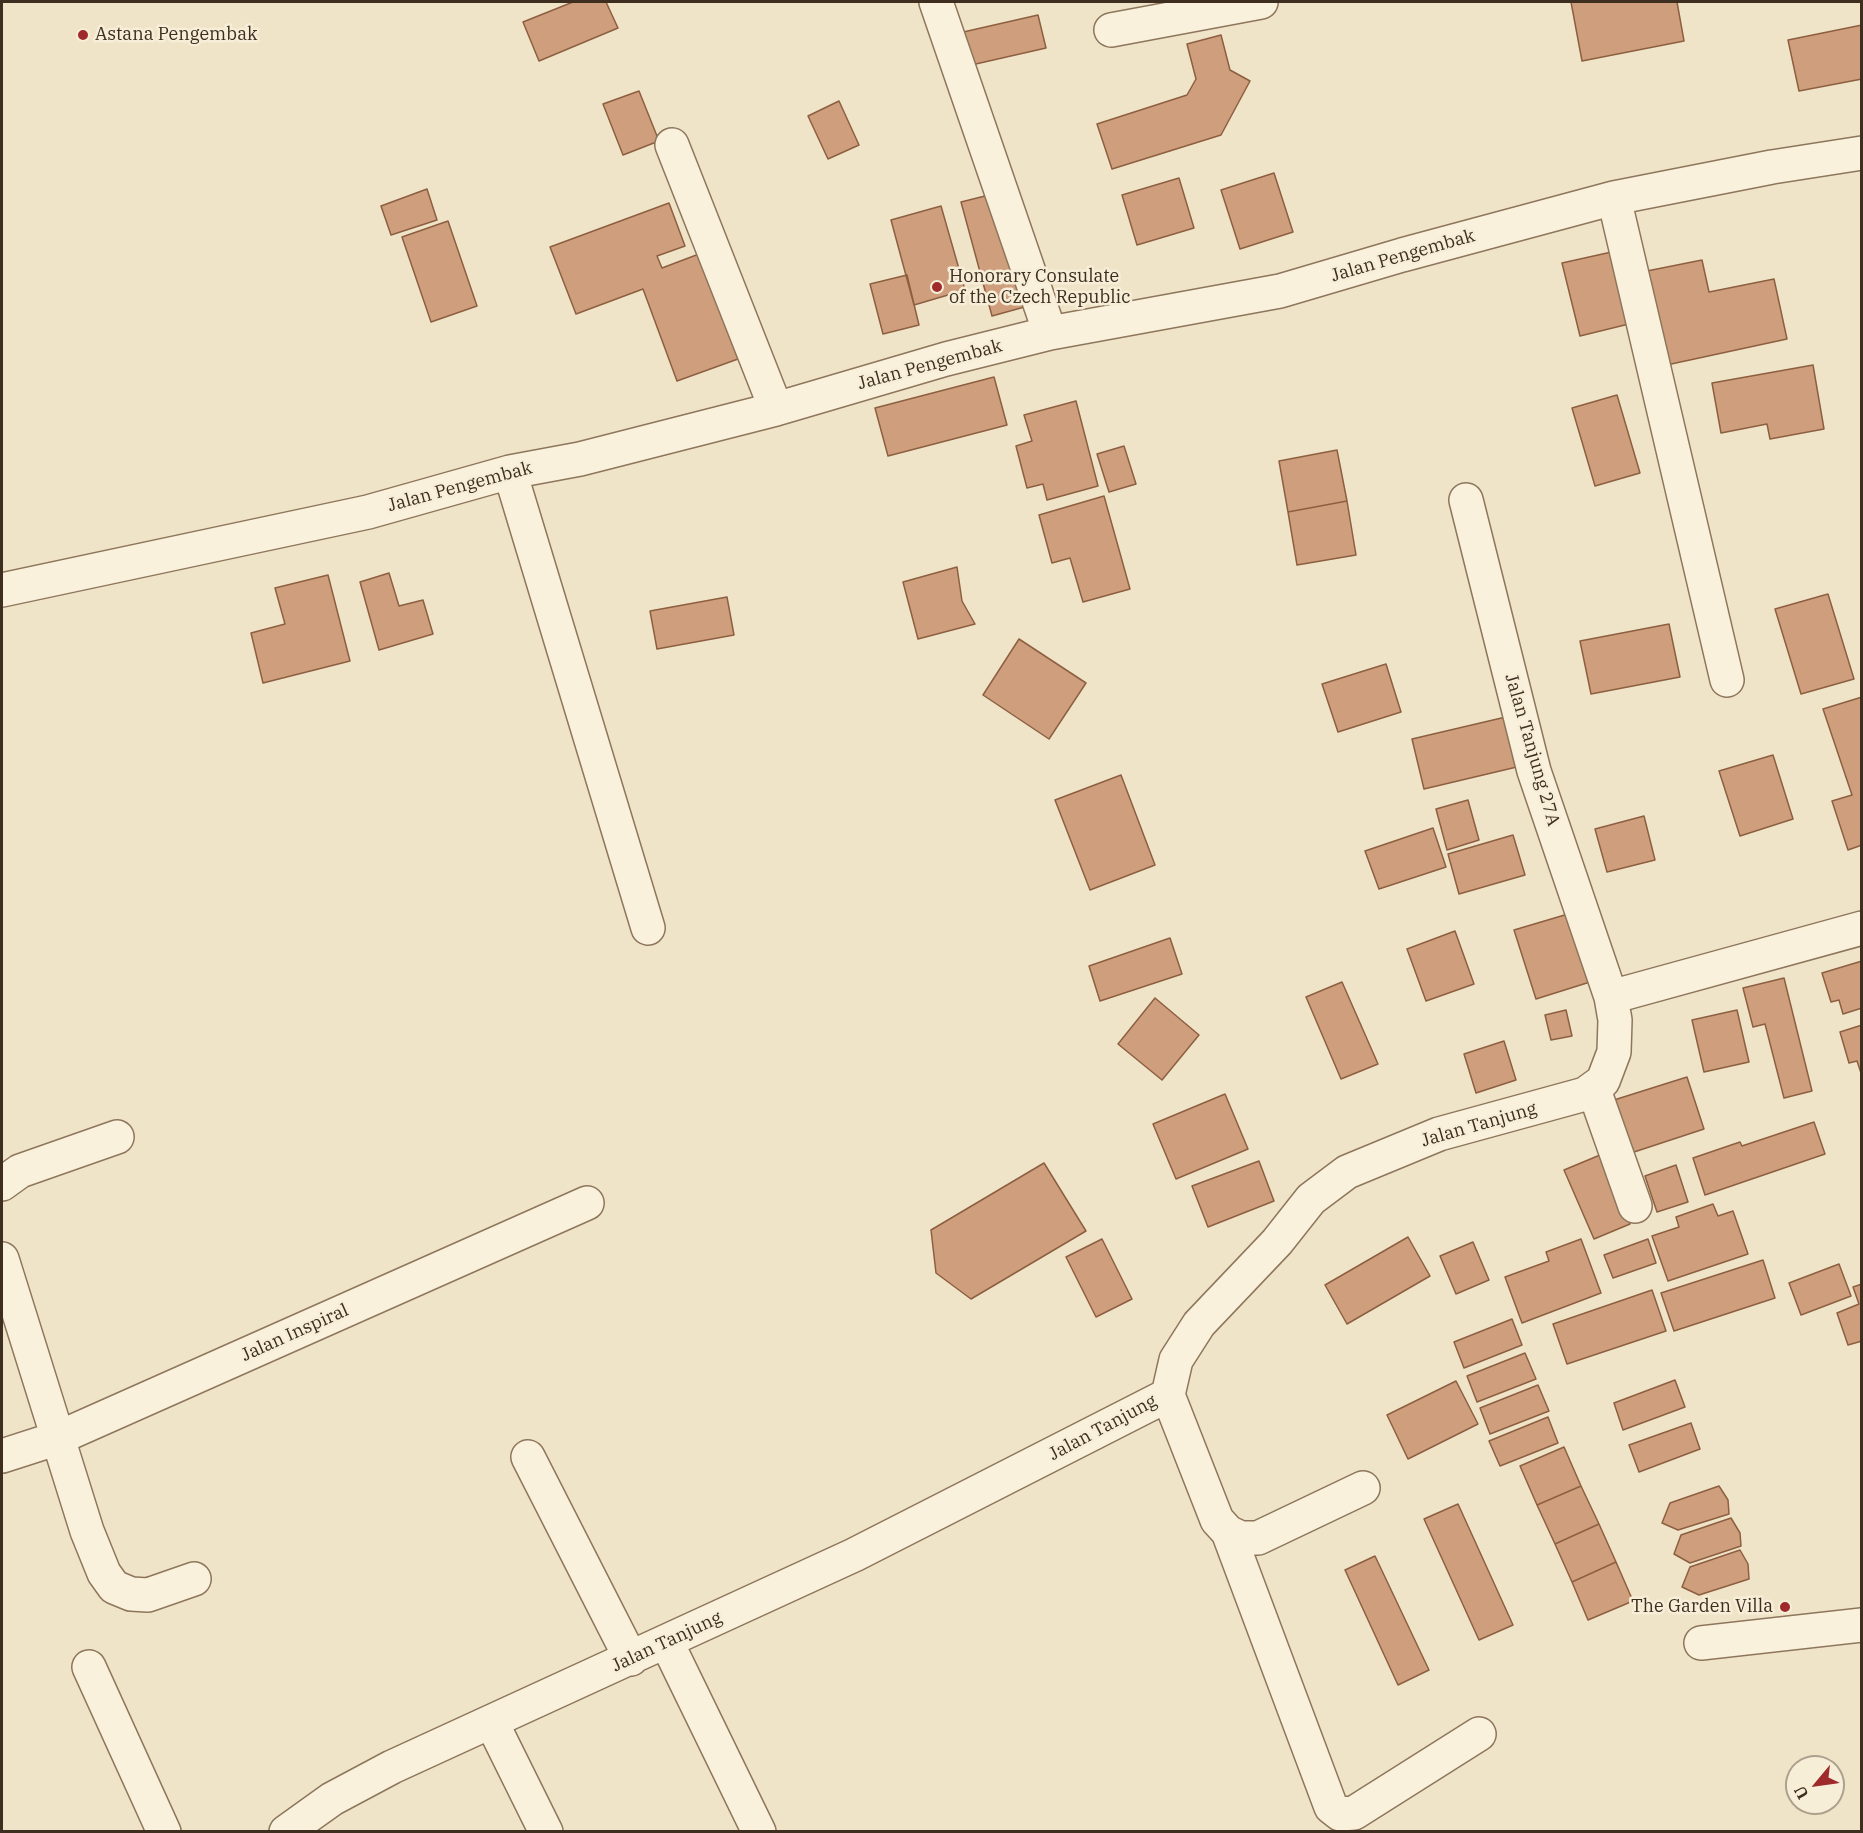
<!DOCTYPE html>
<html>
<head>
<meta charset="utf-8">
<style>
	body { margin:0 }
	#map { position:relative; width:1863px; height:1833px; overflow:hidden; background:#f0e4c8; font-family:"IBM Plex Serif",serif }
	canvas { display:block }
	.frame { position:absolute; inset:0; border:3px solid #3d2e20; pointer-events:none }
	.north { position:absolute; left:1785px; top:1755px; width:60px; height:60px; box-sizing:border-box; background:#f7eed8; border:2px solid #ada18e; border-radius:50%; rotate:241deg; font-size:16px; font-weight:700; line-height:24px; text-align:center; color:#3d2e20 }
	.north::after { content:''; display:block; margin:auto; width:21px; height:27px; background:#9e2a2b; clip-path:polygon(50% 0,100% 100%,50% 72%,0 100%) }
</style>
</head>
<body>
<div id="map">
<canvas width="1863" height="1833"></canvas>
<div class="frame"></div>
<div class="north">U</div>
</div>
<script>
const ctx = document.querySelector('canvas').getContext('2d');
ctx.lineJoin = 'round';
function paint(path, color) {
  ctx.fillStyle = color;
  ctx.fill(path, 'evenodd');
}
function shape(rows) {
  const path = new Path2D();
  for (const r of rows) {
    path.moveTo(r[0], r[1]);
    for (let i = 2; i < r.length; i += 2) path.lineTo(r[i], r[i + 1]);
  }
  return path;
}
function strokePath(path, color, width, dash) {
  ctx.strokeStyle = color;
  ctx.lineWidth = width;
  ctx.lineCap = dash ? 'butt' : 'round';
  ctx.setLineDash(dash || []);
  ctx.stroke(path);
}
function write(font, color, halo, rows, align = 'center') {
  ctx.font = font + ' "IBM Plex Serif",serif';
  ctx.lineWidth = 5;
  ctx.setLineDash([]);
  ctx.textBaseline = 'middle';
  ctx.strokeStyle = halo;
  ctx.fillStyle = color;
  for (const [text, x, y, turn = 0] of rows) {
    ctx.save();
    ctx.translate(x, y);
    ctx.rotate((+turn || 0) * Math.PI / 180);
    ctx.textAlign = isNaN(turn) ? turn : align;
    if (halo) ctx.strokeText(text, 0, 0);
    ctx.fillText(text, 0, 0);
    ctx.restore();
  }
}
const building = shape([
	[573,2,606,2,618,28,539,61,523,22,573,2],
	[1571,2,1677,2,1684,41,1582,61,1571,2],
	[1038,15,1046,48,967,66,959,33,1038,15],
	[1862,25,1862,79,1799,91,1788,40,1862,25],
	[1221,35,1230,70,1250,81,1221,135,1112,169,1097,124,1187,95,1196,79,1187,44,1221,35],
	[639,91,659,141,623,155,603,104,639,91],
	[839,101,859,145,828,159,808,116,839,101],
	[1274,173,1293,232,1240,249,1221,190,1274,173],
	[1179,178,1194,228,1137,245,1122,195,1179,178],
	[427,189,437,220,391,235,381,206,427,189],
	[997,193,1028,306,992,316,961,202,997,193],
	[669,203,685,246,657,256,662,268,699,254,738,359,677,381,643,289,576,314,550,247,669,203],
	[941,206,965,290,914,305,891,220,941,206],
	[448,221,477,306,431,322,402,237,448,221],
	[1616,251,1633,323,1580,336,1562,263,1616,251],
	[1702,260,1709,292,1774,279,1787,339,1662,366,1642,272,1702,260],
	[907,275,919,325,883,334,870,284,907,275],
	[1813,365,1824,429,1770,439,1767,424,1721,433,1712,383,1813,365],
	[994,377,1007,425,888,456,875,408,994,377],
	[1617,395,1640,473,1595,486,1572,408,1617,395],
	[1076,401,1098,486,1047,500,1043,484,1027,488,1016,446,1032,441,1024,415,1076,401],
	[1124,446,1136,484,1109,492,1097,454,1124,446],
	[1337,450,1347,501,1288,512,1279,461,1337,450],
	[1104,496,1130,589,1083,602,1070,558,1052,563,1039,515,1104,496],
	[1347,501,1356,555,1297,565,1288,512,1347,501],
	[957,567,962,601,975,624,918,639,903,582,957,567],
	[389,573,399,606,423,600,433,634,379,650,360,582,389,573],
	[328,575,350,661,263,683,251,633,285,624,275,588,328,575],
	[1828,594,1854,679,1801,694,1775,609,1828,594],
	[727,597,734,635,657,649,650,611,727,597],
	[1669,624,1680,677,1591,694,1580,641,1669,624],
	[1019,639,1086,683,1049,739,983,695,1019,639],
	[1386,664,1401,712,1338,732,1322,684,1386,664],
	[1862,697,1862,845,1848,850,1832,801,1852,795,1823,709,1862,697],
	[1510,716,1521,766,1424,789,1412,739,1510,716],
	[1773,755,1793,819,1740,836,1719,771,1773,755],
	[1121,775,1155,865,1090,890,1055,800,1121,775],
	[1468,800,1479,840,1447,850,1436,809,1468,800],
	[1644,816,1655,860,1607,872,1595,829,1644,816],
	[1433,828,1446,867,1379,889,1365,851,1433,828],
	[1513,835,1525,875,1459,894,1448,854,1513,835],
	[1568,914,1590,982,1536,999,1514,930,1568,914],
	[1455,931,1474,984,1426,1001,1407,949,1455,931],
	[1170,938,1182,974,1100,1001,1089,966,1170,938],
	[1862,961,1862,1008,1843,1014,1839,1000,1831,1002,1822,973,1862,961],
	[1784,978,1812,1091,1784,1098,1765,1024,1753,1027,1743,988,1784,978],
	[1342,982,1378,1064,1341,1079,1306,997,1342,982],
	[1155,998,1199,1035,1162,1080,1118,1044,1155,998],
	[1566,1010,1572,1036,1551,1040,1545,1015,1566,1010],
	[1737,1010,1749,1062,1704,1072,1692,1020,1737,1010],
	[1862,1025,1862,1073,1861,1073,1857,1061,1849,1063,1840,1032,1862,1025],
	[1504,1041,1516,1080,1476,1093,1464,1054,1504,1041],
	[1687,1077,1704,1129,1631,1153,1614,1100,1687,1077],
	[1225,1094,1248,1149,1176,1179,1153,1124,1225,1094],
	[1814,1122,1825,1154,1705,1195,1693,1158,1740,1142,1742,1146,1814,1122],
	[1600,1155,1630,1224,1594,1239,1564,1170,1600,1155],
	[1259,1161,1274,1201,1208,1227,1192,1186,1259,1161],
	[1044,1163,1086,1231,971,1299,936,1273,931,1230,1044,1163],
	[1676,1165,1688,1202,1657,1212,1645,1176,1676,1165],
	[1713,1204,1718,1216,1733,1211,1748,1254,1668,1281,1652,1236,1679,1227,1676,1217,1713,1204],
	[1408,1237,1430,1276,1347,1324,1325,1285,1408,1237],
	[1102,1239,1132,1299,1096,1317,1066,1257,1102,1239],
	[1581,1239,1601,1293,1522,1323,1505,1277,1549,1261,1546,1252,1581,1239],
	[1648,1239,1656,1263,1613,1278,1604,1255,1648,1239],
	[1473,1242,1489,1280,1456,1294,1440,1256,1473,1242],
	[1763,1260,1775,1298,1674,1331,1661,1293,1763,1260],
	[1839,1264,1851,1296,1801,1315,1789,1283,1839,1264],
	[1862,1284,1862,1341,1848,1345,1837,1313,1859,1304,1853,1287,1862,1284],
	[1652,1290,1666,1331,1567,1364,1553,1324,1652,1290],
	[1512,1319,1522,1345,1464,1368,1454,1342,1512,1319],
	[1525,1353,1536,1379,1477,1402,1467,1376,1525,1353],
	[1675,1380,1685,1407,1623,1430,1614,1403,1675,1380],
	[1456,1381,1478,1424,1408,1459,1387,1415,1456,1381],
	[1538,1385,1549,1411,1490,1434,1480,1408,1538,1385],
	[1548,1417,1558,1443,1500,1466,1489,1441,1548,1417],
	[1691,1423,1700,1449,1639,1472,1629,1445,1691,1423],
	[1564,1447,1581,1486,1537,1505,1520,1466,1564,1447],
	[1581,1486,1599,1524,1555,1544,1537,1505,1581,1486],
	[1719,1486,1728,1500,1729,1514,1678,1530,1662,1523,1670,1503,1719,1486],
	[1458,1504,1513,1625,1479,1640,1424,1519,1458,1504],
	[1731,1518,1740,1533,1741,1546,1690,1563,1674,1554,1681,1535,1731,1518],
	[1599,1524,1616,1562,1572,1582,1555,1544,1599,1524],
	[1740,1550,1748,1564,1749,1579,1699,1595,1682,1587,1690,1567,1740,1550],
	[1375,1556,1429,1670,1398,1685,1345,1570,1375,1556],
	[1616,1562,1633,1601,1588,1620,1572,1582,1616,1562]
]);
paint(building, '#cf9f7d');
strokePath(building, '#8d5f41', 1.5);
const minor = shape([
	[936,2,1050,333],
	[1111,30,1261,2],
	[672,145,776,409],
	[1614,198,1727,680],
	[510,472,648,928],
	[2,590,368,512,510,472,580,459,776,409,946,359,1050,333,1280,291,1402,255,1614,198,1772,167,1862,153],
	[1611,997,1862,928],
	[1594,1090,1635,1206],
	[2,1184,20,1171,117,1137],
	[2,1259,87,1531,104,1573,114,1587,131,1594,148,1595,194,1579],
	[1168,1395,1217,1520,1228,1532,1241,1538,1258,1538,1363,1488],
	[2,1456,58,1438,587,1203],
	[528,1457,631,1659],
	[1228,1532,1331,1807,1340,1814,1354,1813,1479,1734],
	[667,1643,759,1832],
	[1701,1643,1862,1625],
	[89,1667,164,1832],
	[492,1723,546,1832],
	[286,1832,332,1799,392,1767,854,1555,1168,1395,1176,1360,1199,1324,1277,1242,1311,1199,1347,1172,1439,1134,1585,1094,1603,1081,1614,1052,1615,1020,1611,997,1534,771,1466,500]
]);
strokePath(minor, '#8d765c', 36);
strokePath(minor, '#faf1dc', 33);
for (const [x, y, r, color] of [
	[83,35,6,"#9e2a2b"],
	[937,287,6,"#9e2a2b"],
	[1785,1607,6,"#9e2a2b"]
]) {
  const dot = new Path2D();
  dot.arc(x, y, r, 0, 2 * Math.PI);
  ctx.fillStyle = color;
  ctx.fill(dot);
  strokePath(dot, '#f7eed8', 2);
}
write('18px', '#3d2e20', '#f7eed8', [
	["Astana Pengembak",95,35],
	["Honorary Consulate",949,277],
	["of the Czech Republic",949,298],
	["The Garden Villa",1773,1607,"right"]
], 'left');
write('18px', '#3d2e20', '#f7eed8', [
	["Jalan Pengembak",1403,256,-16],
	["Jalan Pengembak",930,365,-15],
	["Jalan Pengembak",460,487,-15],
	["Jalan Tanjung 27A",1532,750,74],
	["Jalan Tanjung",1479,1125,-16],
	["Jalan Inspiral",295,1333,-24],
	["Jalan Tanjung",1103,1428,-28],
	["Jalan Tanjung",667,1642,-25]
]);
</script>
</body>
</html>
